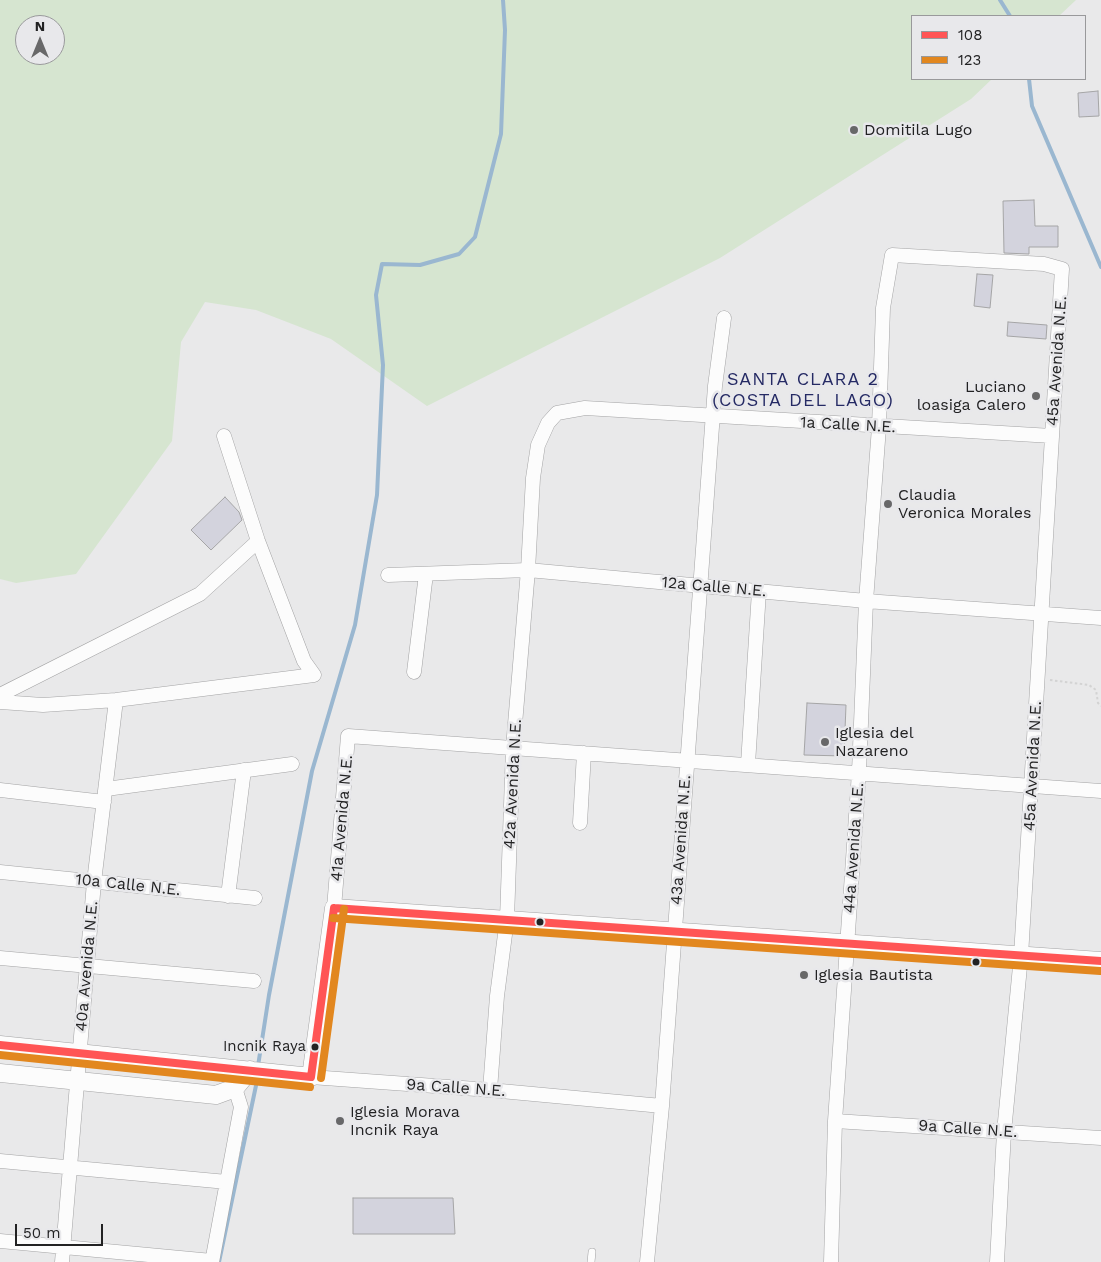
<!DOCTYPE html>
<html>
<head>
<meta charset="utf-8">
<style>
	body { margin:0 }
	#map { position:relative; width:1101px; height:1262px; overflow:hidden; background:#e9e9ea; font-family:"Work Sans",sans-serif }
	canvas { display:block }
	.legend { position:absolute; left:911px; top:15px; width:175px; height:65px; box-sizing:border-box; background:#e8e8eb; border:1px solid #99999b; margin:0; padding:6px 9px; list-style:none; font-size:15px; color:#222223 }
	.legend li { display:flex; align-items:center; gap:10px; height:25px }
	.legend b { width:25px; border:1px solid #99999b }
	.north { position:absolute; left:15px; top:15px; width:50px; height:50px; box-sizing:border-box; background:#e8e8eb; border:1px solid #99999b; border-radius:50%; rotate:0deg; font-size:14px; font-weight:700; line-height:20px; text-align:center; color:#222223 }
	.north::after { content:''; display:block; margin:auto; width:18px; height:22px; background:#686869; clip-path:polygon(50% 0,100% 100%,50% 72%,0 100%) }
	.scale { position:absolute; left:15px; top:1224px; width:88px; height:22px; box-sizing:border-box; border:2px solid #222223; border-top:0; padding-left:6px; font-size:15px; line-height:18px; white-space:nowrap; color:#222223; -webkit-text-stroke:4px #e8e8eb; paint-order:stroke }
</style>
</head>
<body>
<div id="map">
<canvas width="1101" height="1262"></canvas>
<ul class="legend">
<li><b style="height:6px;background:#f55"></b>108</li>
<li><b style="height:6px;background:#e2871f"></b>123</li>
</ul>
<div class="north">N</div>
<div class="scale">50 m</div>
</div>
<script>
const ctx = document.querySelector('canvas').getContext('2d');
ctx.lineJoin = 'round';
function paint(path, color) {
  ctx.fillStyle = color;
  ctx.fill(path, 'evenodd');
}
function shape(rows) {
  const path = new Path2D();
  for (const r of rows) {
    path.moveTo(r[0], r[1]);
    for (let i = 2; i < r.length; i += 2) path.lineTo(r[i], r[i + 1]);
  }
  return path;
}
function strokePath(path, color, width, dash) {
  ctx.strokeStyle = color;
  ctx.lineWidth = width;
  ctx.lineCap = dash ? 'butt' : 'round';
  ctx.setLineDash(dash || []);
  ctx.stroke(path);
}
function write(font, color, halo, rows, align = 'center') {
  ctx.font = font + ' "Work Sans",sans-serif';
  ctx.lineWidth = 5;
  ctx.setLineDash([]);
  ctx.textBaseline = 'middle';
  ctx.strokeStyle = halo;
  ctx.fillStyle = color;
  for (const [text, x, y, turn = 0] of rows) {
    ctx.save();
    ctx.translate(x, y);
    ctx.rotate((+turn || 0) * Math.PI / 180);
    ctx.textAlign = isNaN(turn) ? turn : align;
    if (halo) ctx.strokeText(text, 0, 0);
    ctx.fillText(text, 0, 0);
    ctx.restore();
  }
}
paint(shape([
	[0,0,1076,0,1059,16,912,16,912,79,992,79,971,99,720,258,427,406,331,339,256,310,205,302,181,342,172,441,76,574,16,583,0,579],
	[25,25,55,25,55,55,25,55]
]), '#d6e5d0');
strokePath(shape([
	[1000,0,1010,16],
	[1029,79,1032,106,1101,267],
	[258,1066,269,995,312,771,355,625,377,495,383,365,376,295,382,264,420,265,459,254,475,237,501,134,505,30,503,0],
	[219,1262,258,1076]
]), '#9ab7d0', 4);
const building = shape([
	[1098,91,1099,116,1079,117,1078,93,1098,91],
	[1034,200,1035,226,1058,226,1058,247,1029,247,1029,254,1004,253,1003,201,1034,200],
	[977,274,993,275,990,308,974,306,977,274],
	[1008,322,1047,325,1046,339,1007,336,1008,322],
	[225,497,239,512,242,520,211,550,191,530,225,497],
	[807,703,846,705,844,756,804,755,807,703],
	[353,1198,453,1198,455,1234,353,1234,353,1198]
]);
paint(building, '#d3d3dd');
strokePath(building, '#a5a5a6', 1);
const service = shape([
	[591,1262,592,1252]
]);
const minor = shape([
	[388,575,528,570,866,601,1101,618],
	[414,672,426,574],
	[0,695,200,594,258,541],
	[0,702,43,705,116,700,314,675,304,661,258,541,224,436],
	[748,764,759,591],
	[106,789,292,764],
	[0,790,104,802],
	[580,823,584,753],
	[0,872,255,898],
	[228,896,244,770],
	[334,908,348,736,1101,791],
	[0,958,254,981],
	[311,1077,490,1090,662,1106],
	[490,1090,497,996,507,919,513,748,528,570,533,478,538,445,548,423,557,413,585,408,1052,436],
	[835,1121,1101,1138],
	[0,1161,227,1182],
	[0,1241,212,1261],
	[62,1262,94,882,116,700],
	[212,1262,241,1107,235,1088],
	[647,1262,662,1106,715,386,724,318],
	[831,1262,835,1121,859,772,866,601,879,427,883,308,892,255,1044,264,1062,269,1021,956,1004,1132,997,1262]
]);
const tertiary = shape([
	[0,1045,311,1077,334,908,1101,961],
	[0,1073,216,1095,235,1088,250,1070]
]);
strokePath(service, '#a3a3a4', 8);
strokePath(minor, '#a3a3a4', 15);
strokePath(tertiary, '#a3a3a4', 19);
strokePath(shape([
	[1050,680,1089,685,1096,690,1098,703,1101,706]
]), '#d3d3d3', 2, [2.5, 2.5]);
strokePath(service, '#fcfcfc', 7);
strokePath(minor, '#fcfcfc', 14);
strokePath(tertiary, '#fcfcfc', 18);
strokePath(shape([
	[334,908,1101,961],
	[0,1045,311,1077],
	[311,1077,334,908]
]), '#f55', 8);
strokePath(shape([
	[333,918,1100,971],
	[0,1055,310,1087],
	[321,1078,344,909]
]), '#e2871f', 8);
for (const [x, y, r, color] of [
	[854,130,5,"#686869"],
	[1036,396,5,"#686869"],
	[888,504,5,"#686869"],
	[825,742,5,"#686869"],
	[540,922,4.5,"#222223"],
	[976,962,4.5,"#222223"],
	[804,975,5,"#686869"],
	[315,1047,4.5,"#222223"],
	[340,1121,5,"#686869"]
]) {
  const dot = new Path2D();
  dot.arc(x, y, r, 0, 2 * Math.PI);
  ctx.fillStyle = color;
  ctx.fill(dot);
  strokePath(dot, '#e8e8eb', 2);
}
write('15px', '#222223', '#e8e8eb', [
	["Incnik Raya",306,1047]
], 'right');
write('16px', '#222223', '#e8e8eb', [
	["Domitila Lugo",864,130],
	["Luciano",1026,387,"right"],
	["loasiga Calero",1026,405,"right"],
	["Claudia",898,495],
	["Veronica Morales",898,513],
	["Iglesia del",835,733],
	["Nazareno",835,751],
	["Iglesia Bautista",814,975],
	["Iglesia Morava",350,1112],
	["Incnik Raya",350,1130]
], 'left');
write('16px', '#222223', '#e8e8eb', [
	["45a Avenida N.E.",1057,361,-86],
	["1a Calle N.E.",848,425,3],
	["12a Calle N.E.",714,587,5],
	["45a Avenida N.E.",1033,766,-87],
	["42a Avenida N.E.",513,784,-87],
	["41a Avenida N.E.",342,818,-85],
	["43a Avenida N.E.",681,840,-86],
	["44a Avenida N.E.",854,848,-86],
	["10a Calle N.E.",128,885,6],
	["40a Avenida N.E.",87,966,-85],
	["9a Calle N.E.",456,1088,4],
	["9a Calle N.E.",968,1129,4]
]);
ctx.letterSpacing = '1px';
write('18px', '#252a64', '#e8e8eb', [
	["SANTA CLARA 2",803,380],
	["(COSTA DEL LAGO)",803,401]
]);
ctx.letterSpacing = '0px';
</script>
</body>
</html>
